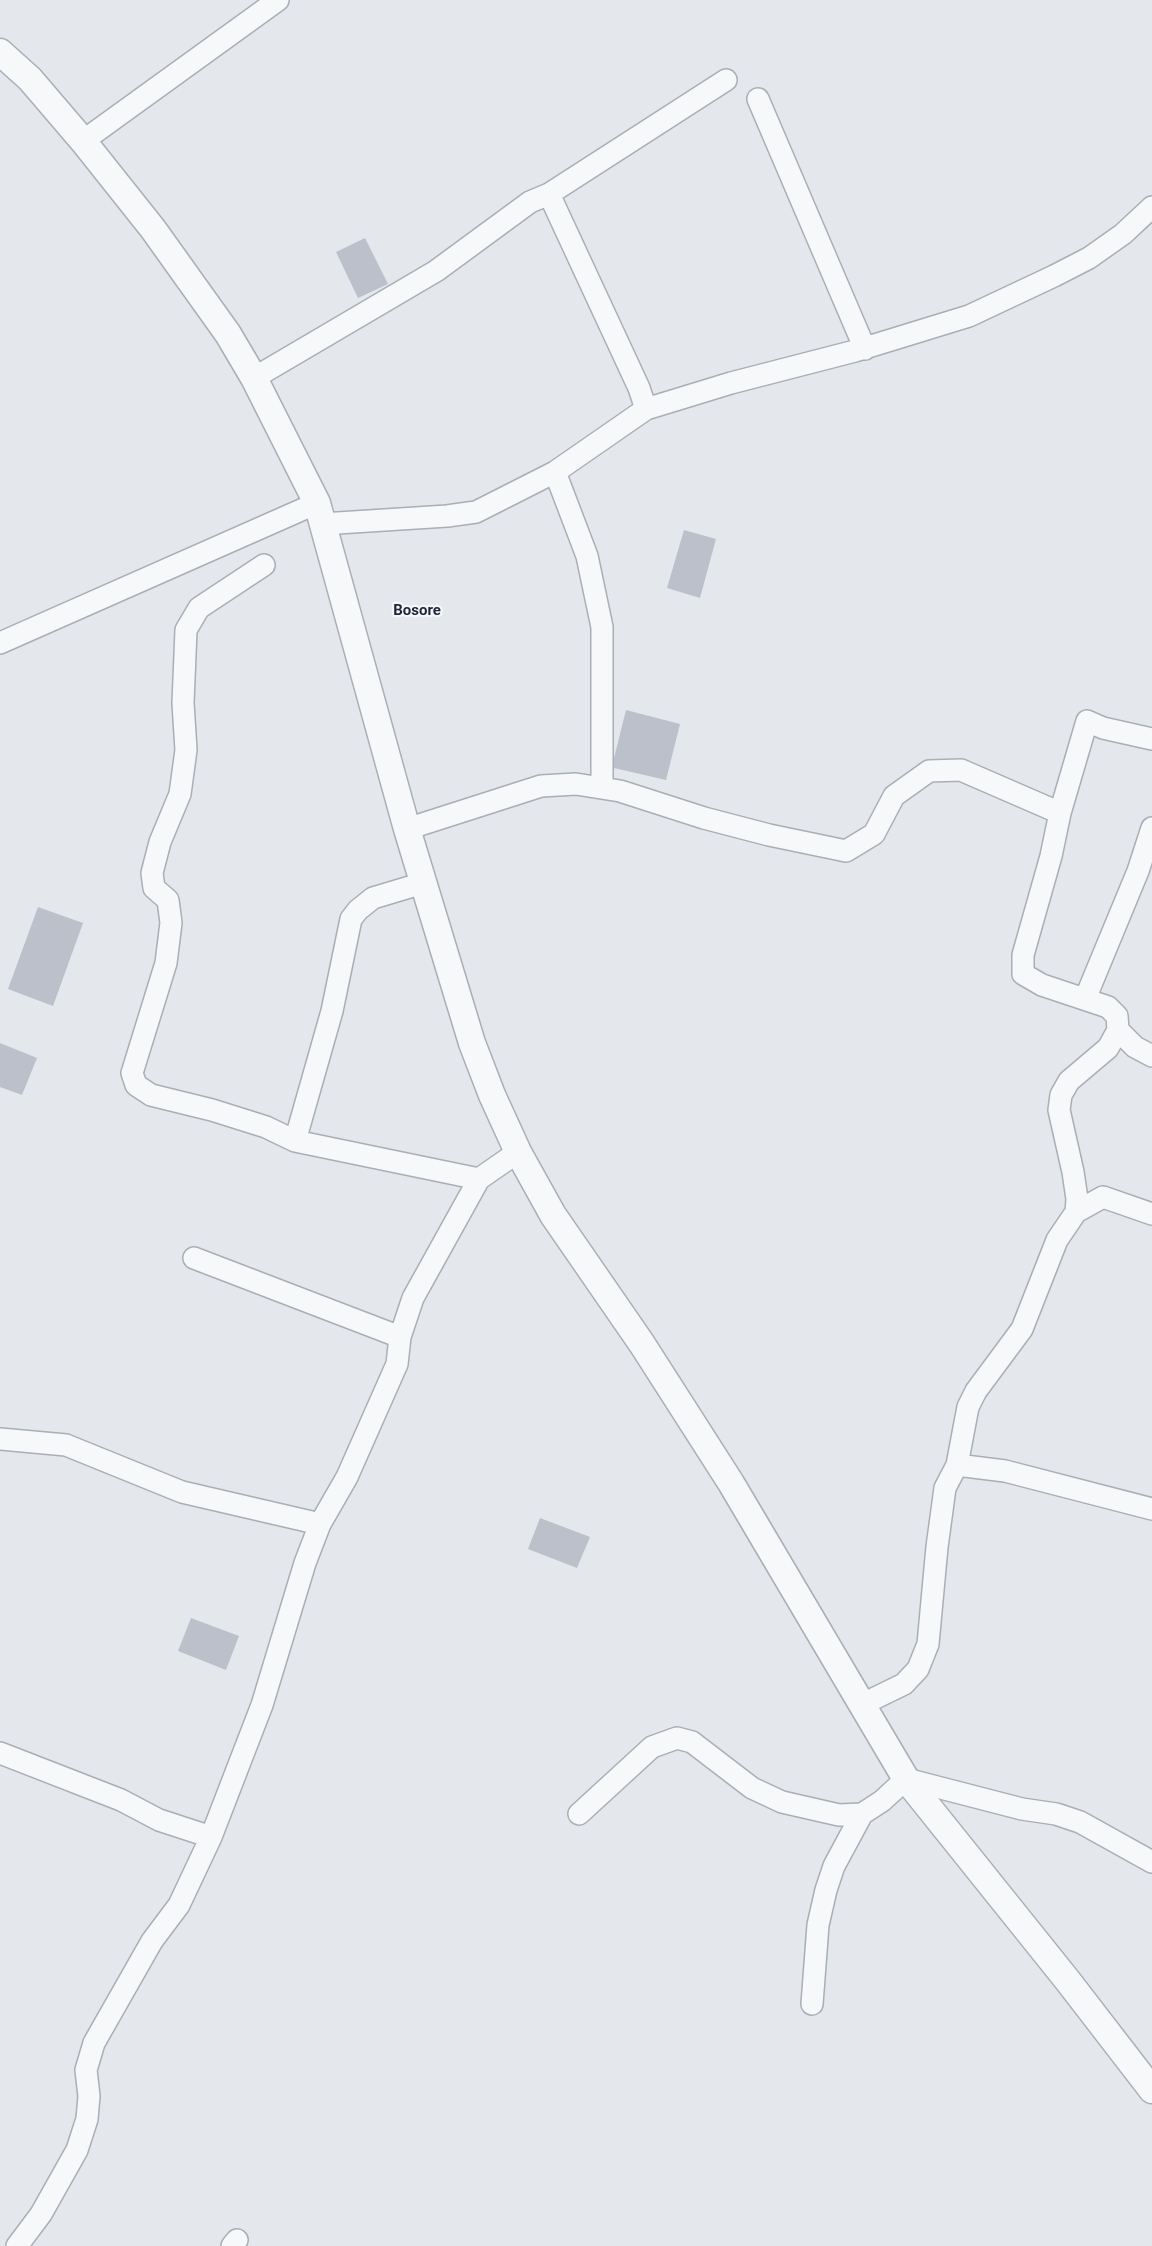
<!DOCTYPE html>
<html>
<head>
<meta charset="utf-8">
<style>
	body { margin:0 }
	canvas { display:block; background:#e4e7ec }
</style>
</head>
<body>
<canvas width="1152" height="2246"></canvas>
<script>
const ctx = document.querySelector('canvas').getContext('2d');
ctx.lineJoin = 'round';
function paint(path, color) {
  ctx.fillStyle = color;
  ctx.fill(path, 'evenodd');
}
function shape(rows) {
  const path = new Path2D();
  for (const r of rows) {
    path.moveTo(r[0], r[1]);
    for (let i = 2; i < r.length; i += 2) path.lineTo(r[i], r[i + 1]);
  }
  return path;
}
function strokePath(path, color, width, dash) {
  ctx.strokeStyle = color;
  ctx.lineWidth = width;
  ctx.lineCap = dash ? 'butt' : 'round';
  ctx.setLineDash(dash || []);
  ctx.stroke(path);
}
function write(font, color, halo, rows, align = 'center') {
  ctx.font = font + ' Roboto,sans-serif';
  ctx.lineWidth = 4.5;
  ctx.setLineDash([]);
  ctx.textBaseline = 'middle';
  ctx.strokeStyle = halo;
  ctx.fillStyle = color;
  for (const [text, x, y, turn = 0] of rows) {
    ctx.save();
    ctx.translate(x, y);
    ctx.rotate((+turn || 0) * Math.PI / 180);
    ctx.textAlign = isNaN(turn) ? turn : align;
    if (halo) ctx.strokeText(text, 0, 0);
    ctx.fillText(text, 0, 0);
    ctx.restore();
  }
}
paint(shape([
	[365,238,388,284,358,298,336,252],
	[684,530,716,539,700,598,667,588],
	[626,710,680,724,666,780,614,768,614,758],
	[38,907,83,923,53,1006,8,989],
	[0,1043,37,1058,22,1095,0,1087],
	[540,1518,590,1537,577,1568,528,1549],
	[191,1618,239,1636,226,1670,178,1651]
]), '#bbc0ca');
const minor = shape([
	[758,99,865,349],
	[83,141,278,0],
	[549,194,639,388,646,409],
	[254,378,436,271,530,202,549,194,726,80],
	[555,472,587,556,602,627,602,788],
	[322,524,447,516,476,512,555,472,646,409,731,383,855,351,969,316,1054,276,1089,258,1123,234,1152,207],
	[264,565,199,608,186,630,183,703,186,750,180,794,160,842,152,873,154,888,168,900,171,923,166,963,132,1073,136,1085,151,1095,212,1110,266,1127,295,1141],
	[0,643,317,503],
	[407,829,541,786,576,784,620,791,704,818,769,835,846,851,874,834,894,796,929,771,961,770,1060,813],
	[423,883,373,898,358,910,351,919,332,1011,295,1141,479,1179],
	[1085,999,1138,871,1152,828],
	[1118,1030,1135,1047,1152,1056],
	[1076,1212,1077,1199,1073,1172,1059,1110,1061,1095,1069,1081,1108,1048,1118,1030,1117,1016,1108,1007,1042,985,1023,974,1023,955,1051,856,1060,813,1087,721,1103,728,1152,739],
	[194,1258,400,1337],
	[0,1439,66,1445,182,1492,320,1524],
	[957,1465,968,1407,976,1391,1022,1329,1057,1240,1076,1212,1103,1197,1152,1214],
	[863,1704,904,1684,918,1669,928,1644,937,1547,945,1488,957,1465,1005,1471,1152,1509],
	[0,1753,121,1800,159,1820,211,1837,262,1705,305,1563,320,1524,347,1477,397,1364,400,1337,413,1298,479,1179,518,1152],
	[579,1814,652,1747,677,1738,692,1742,752,1788,782,1802,839,1815,862,1814,882,1801,906,1779,1022,1809,1056,1814,1080,1822,1152,1862],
	[812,2004,818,1925,826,1890,834,1866,862,1814],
	[17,2246,41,2214,77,2150,87,2119,89,2096,86,2070,94,2043,152,1941,179,1905,211,1837],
	[232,2246,237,2240]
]);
const tertiary = shape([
	[0,52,30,79,83,141,153,229,228,334,254,378,317,503,407,829,472,1043,492,1095,518,1152,553,1215,642,1344,731,1483,906,1779,1068,1981,1152,2090]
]);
strokePath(minor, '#a9aeb7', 24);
strokePath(tertiary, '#a9aeb7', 29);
strokePath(minor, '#f7f8fa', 21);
strokePath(tertiary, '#f7f8fa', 26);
write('bold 15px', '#1d2536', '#f4f6f9', [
	["Bosore",417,611]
]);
</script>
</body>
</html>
